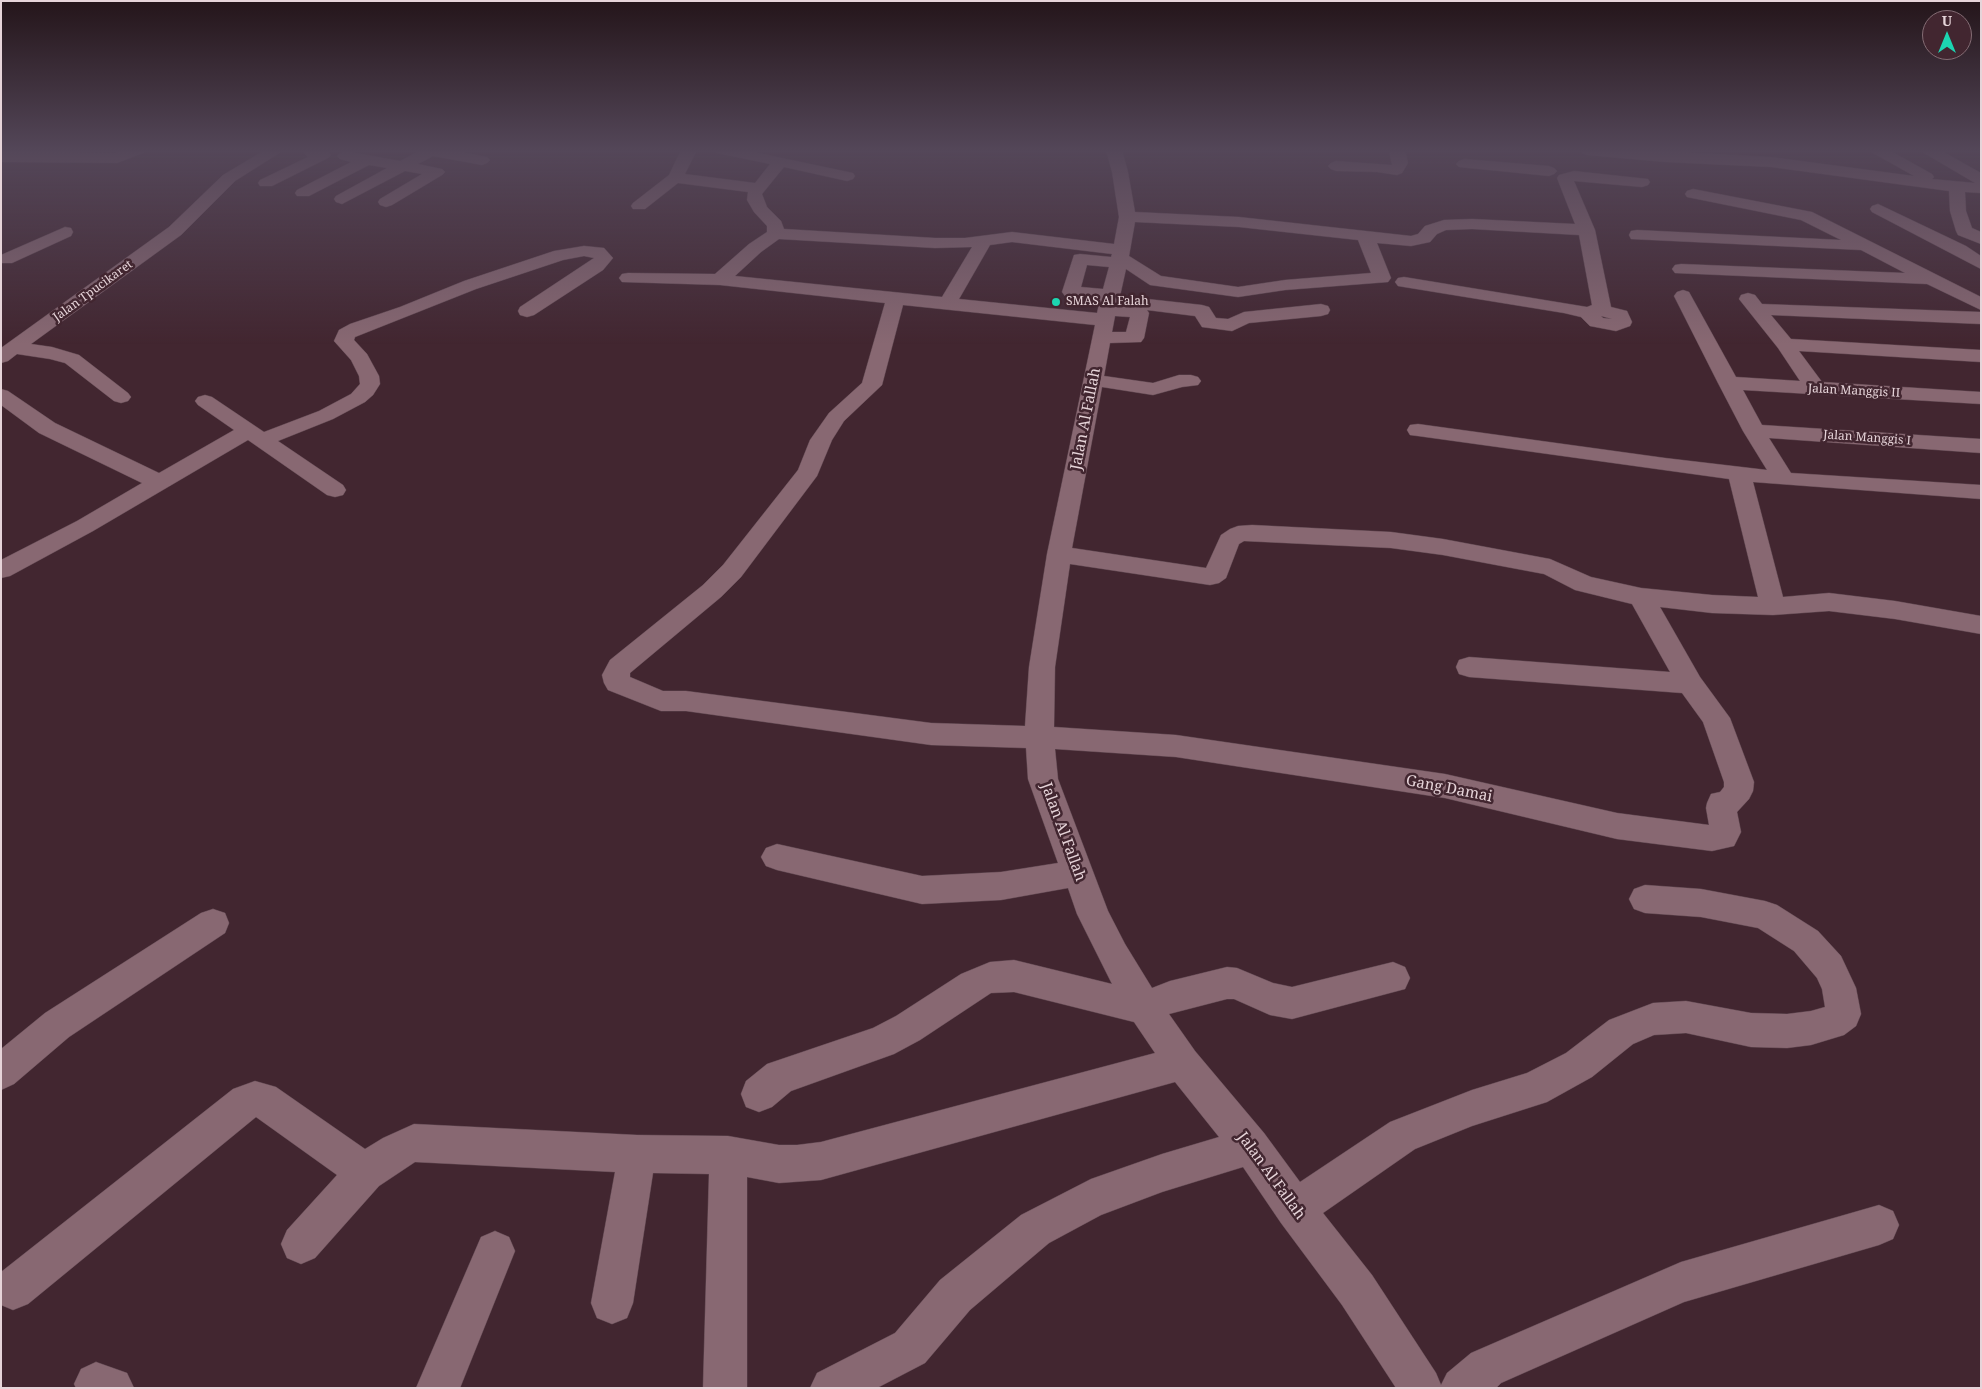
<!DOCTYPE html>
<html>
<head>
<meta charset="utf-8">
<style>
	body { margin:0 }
	#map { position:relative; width:1982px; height:1389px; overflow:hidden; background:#422630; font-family:"Noto Serif",serif }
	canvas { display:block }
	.frame { position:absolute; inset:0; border:2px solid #e6d4d9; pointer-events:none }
	.north { position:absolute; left:1922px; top:10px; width:50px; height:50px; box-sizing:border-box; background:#422630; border:1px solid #846c74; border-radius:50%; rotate:0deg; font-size:14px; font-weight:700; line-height:20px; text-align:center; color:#e6d4d9 }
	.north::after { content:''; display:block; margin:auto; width:18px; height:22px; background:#1cd5b1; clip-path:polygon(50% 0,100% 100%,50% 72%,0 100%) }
</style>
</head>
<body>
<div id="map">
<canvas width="1982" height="1389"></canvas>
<div class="frame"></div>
<div class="north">U</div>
</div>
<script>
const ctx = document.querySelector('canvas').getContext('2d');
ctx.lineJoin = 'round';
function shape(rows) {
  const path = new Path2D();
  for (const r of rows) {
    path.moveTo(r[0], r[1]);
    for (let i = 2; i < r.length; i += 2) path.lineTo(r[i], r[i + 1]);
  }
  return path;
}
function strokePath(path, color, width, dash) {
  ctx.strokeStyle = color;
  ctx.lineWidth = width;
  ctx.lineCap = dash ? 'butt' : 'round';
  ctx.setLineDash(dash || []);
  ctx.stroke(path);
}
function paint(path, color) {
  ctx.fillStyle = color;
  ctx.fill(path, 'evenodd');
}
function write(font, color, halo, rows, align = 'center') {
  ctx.font = font + ' "Noto Serif",serif';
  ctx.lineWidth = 5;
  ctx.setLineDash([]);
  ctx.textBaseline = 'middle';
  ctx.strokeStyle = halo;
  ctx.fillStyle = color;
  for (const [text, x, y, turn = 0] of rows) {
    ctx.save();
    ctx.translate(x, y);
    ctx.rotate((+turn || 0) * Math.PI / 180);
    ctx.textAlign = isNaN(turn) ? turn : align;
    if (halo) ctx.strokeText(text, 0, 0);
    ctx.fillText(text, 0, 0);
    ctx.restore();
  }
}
const minor = shape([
	[124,150,146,150,143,153,117,163,1,162,1,152,115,153,124,150],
	[265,150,284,150,235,181,181,235,31,344,52,347,79,355,128,393,131,397,128,401,121,403,114,401,65,363,50,359,17,354,8,361,1,363,1,348,169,227,223,175,265,150],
	[307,150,326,150,331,155,328,158,272,186,260,186,258,183,260,180,308,157,304,153,307,150],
	[421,150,451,150,487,157,490,160,487,163,482,165,433,156,418,164,442,169,445,172,442,175,392,205,386,207,380,205,378,202,380,199,422,174,405,171,342,204,336,202,334,199,336,196,387,168,369,165,309,196,297,196,295,193,297,190,351,162,340,159,337,156,340,153,345,151,400,161,421,150],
	[681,150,697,150,685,174,755,183,770,164,717,153,714,150,744,150,853,173,855,176,853,179,847,181,784,167,762,194,767,207,781,221,784,229,935,238,965,238,1012,232,1114,244,1119,217,1112,172,1106,150,1122,150,1128,172,1135,212,1239,217,1411,236,1418,234,1425,226,1444,220,1472,219,1575,224,1557,178,1559,175,1574,171,1648,179,1650,182,1648,185,1642,187,1574,181,1595,230,1611,307,1627,311,1632,322,1630,326,1616,331,1590,326,1581,317,1564,313,1404,287,1398,286,1395,282,1398,278,1404,277,1587,307,1592,305,1579,235,1472,229,1446,230,1437,234,1430,242,1411,246,1377,243,1391,278,1388,282,1285,290,1238,297,1150,285,1126,269,1120,296,1202,305,1209,307,1216,318,1228,319,1244,312,1321,304,1328,306,1330,310,1328,314,1321,316,1249,323,1232,331,1202,327,1195,316,1147,310,1149,313,1144,338,1141,342,1110,343,1104,376,1153,383,1179,375,1191,375,1198,377,1201,381,1198,385,1182,387,1153,395,1102,387,1072,548,1206,568,1221,535,1230,529,1238,526,1252,525,1391,532,1443,539,1550,559,1591,577,1641,588,1712,595,1758,597,1729,479,1418,436,1410,435,1407,430,1410,425,1418,424,1665,458,1767,470,1743,431,1718,383,1674,296,1677,292,1683,290,1689,292,1736,377,1800,381,1778,348,1739,299,1741,295,1748,293,1755,295,1762,304,1981,312,1981,324,1771,315,1791,339,1981,350,1981,362,1799,351,1822,382,1981,392,1981,404,1743,390,1762,425,1981,439,1981,453,1769,438,1791,473,1981,485,1981,499,1753,482,1783,597,1829,593,1895,601,1981,616,1981,634,1895,619,1829,611,1773,615,1712,613,1660,607,1700,677,1730,718,1754,782,1753,791,1749,799,1737,812,1741,832,1734,846,1712,851,1617,839,1445,798,1176,757,1055,749,1058,779,1108,911,1125,944,1152,988,1170,981,1227,967,1237,968,1273,983,1292,987,1393,962,1405,967,1410,978,1405,989,1292,1019,1270,1015,1234,999,1227,999,1169,1014,1195,1051,1264,1133,1300,1182,1390,1122,1472,1090,1527,1073,1566,1053,1609,1020,1653,1003,1686,1001,1751,1013,1787,1014,1811,1011,1825,1007,1822,989,1817,978,1794,951,1758,928,1701,917,1645,913,1634,909,1629,899,1634,889,1645,885,1701,889,1765,901,1777,905,1818,931,1841,956,1856,988,1861,1014,1856,1026,1844,1035,1811,1045,1787,1048,1751,1047,1686,1033,1654,1035,1633,1044,1592,1077,1547,1102,1472,1126,1415,1149,1323,1213,1372,1275,1436,1373,1441,1385,1447,1373,1471,1353,1681,1262,1879,1205,1893,1211,1899,1225,1893,1239,1879,1245,1684,1302,1501,1383,1496,1388,1396,1388,1342,1305,1281,1223,1243,1167,1162,1192,1101,1215,1049,1243,970,1310,925,1363,877,1388,810,1388,817,1373,895,1333,940,1280,1021,1215,1091,1179,1162,1154,1219,1137,1175,1082,821,1180,779,1183,747,1177,747,1388,703,1388,709,1174,653,1173,633,1303,627,1318,612,1324,597,1318,591,1303,615,1172,415,1162,379,1186,315,1258,301,1264,287,1258,281,1244,287,1230,337,1175,256,1117,28,1304,13,1310,1,1305,1,1272,233,1089,255,1081,276,1087,365,1149,383,1138,414,1124,637,1135,728,1136,779,1145,797,1145,821,1142,1155,1053,1134,1022,1014,992,991,993,920,1040,894,1054,791,1091,772,1107,759,1112,746,1107,741,1094,746,1081,767,1064,873,1028,896,1016,961,974,990,962,1014,960,1112,984,1077,914,1068,888,1001,900,922,904,777,870,766,866,761,857,766,848,777,844,922,876,1001,872,1058,863,1028,779,1026,748,931,745,686,711,661,711,608,690,604,683,602,675,610,660,703,585,723,565,798,470,810,440,829,413,862,383,885,303,720,285,622,282,619,278,622,274,628,273,715,274,749,244,767,232,767,226,754,212,747,200,748,192,678,183,645,209,633,209,631,206,633,203,669,175,681,150],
	[1135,222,1239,227,1358,240,1371,273,1285,280,1238,287,1161,276,1129,256,1135,222],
	[779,239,935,248,972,247,942,297,735,276,761,252,779,239],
	[1012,242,1112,254,1111,257,1080,254,1074,255,1062,292,1065,296,1071,297,1100,300,1097,313,959,299,990,245,1012,242],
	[1087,265,1109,267,1103,289,1081,287,1087,265],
	[903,305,1095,325,1047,554,1029,667,1025,726,931,723,686,691,663,691,630,677,630,673,721,597,741,577,817,476,832,440,844,421,882,385,903,305],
	[1115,316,1130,317,1126,332,1112,332,1115,316],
	[1601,316,1612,319,1603,318,1601,316],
	[1244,541,1391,548,1443,555,1544,574,1575,590,1632,604,1670,672,1469,657,1459,660,1456,667,1459,674,1469,677,1682,693,1703,722,1724,782,1724,787,1720,792,1711,794,1707,803,1706,808,1709,825,1617,813,1445,774,1176,735,1054,727,1055,667,1070,564,1210,585,1219,583,1226,578,1239,544,1244,541],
	[1389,150,1405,150,1408,163,1402,173,1397,175,1377,172,1336,171,1331,169,1328,166,1331,163,1336,161,1392,165,1389,150],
	[1579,150,1638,150,1771,157,1914,176,1873,153,1870,150,1889,150,1932,174,1934,177,1932,179,1975,183,1924,153,1921,150,1940,150,1981,173,1981,193,1965,192,1966,211,1972,228,1981,232,1981,244,1958,235,1956,231,1950,211,1949,191,1771,167,1665,162,1587,155,1582,153,1579,150],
	[1464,159,1549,166,1554,168,1557,171,1554,174,1549,176,1459,167,1456,164,1459,161,1464,159],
	[1693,189,1812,212,1981,297,1981,310,1927,284,1675,273,1672,269,1675,265,1681,264,1905,273,1861,250,1631,239,1629,235,1631,231,1637,230,1841,240,1801,220,1687,197,1685,194,1687,191,1693,189],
	[1878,204,1966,246,1981,256,1981,269,1872,212,1870,209,1872,206,1878,204],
	[65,227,71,228,73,232,71,236,12,263,1,263,1,255,65,227],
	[584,246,604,248,613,258,603,270,534,315,527,317,520,315,518,311,520,307,594,258,584,256,563,260,476,289,355,337,354,340,367,354,379,376,380,384,373,395,365,402,333,419,278,441,343,485,346,490,343,495,335,497,327,495,248,440,93,531,10,576,1,578,1,560,77,521,142,483,39,433,1,405,1,389,8,391,55,423,159,473,234,430,198,405,195,401,198,397,205,395,212,397,264,432,319,411,351,394,360,384,359,376,351,360,334,341,339,330,350,324,400,307,464,281,554,251,584,246],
	[213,909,225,913,229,923,225,933,69,1037,14,1084,1,1090,1,1049,45,1013,201,913,213,909],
	[495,1231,509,1237,515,1251,460,1388,416,1388,481,1237,495,1231],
	[96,1362,127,1373,134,1388,76,1388,74,1384,81,1369,96,1362]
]);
strokePath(minor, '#5d454e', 1);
paint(minor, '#886872');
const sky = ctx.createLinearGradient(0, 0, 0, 344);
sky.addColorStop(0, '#24151a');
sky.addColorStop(0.44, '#544759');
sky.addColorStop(1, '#54475900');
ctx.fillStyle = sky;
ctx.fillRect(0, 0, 1982, 344);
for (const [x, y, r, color] of [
	[1056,302,5,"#1cd5b1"]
]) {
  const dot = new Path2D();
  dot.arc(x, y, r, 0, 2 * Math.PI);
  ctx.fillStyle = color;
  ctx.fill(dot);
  strokePath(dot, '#422630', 2);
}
write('12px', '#e6d4d9', '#422630', [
	["Jalan Tpucikaret",93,291,-36],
	["Jalan Manggis II",1854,391,3],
	["Jalan Manggis I",1867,438,4]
]);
write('12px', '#e6d4d9', '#422630', [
	["SMAS Al Falah",1066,302]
], 'left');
write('15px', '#e6d4d9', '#422630', [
	["Jalan Al Fallah",1086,419,-79],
	["Gang Damai",1449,789,11],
	["Jalan Al Fallah",1063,832,70],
	["Jalan Al Fallah",1271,1176,54]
]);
</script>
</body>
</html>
